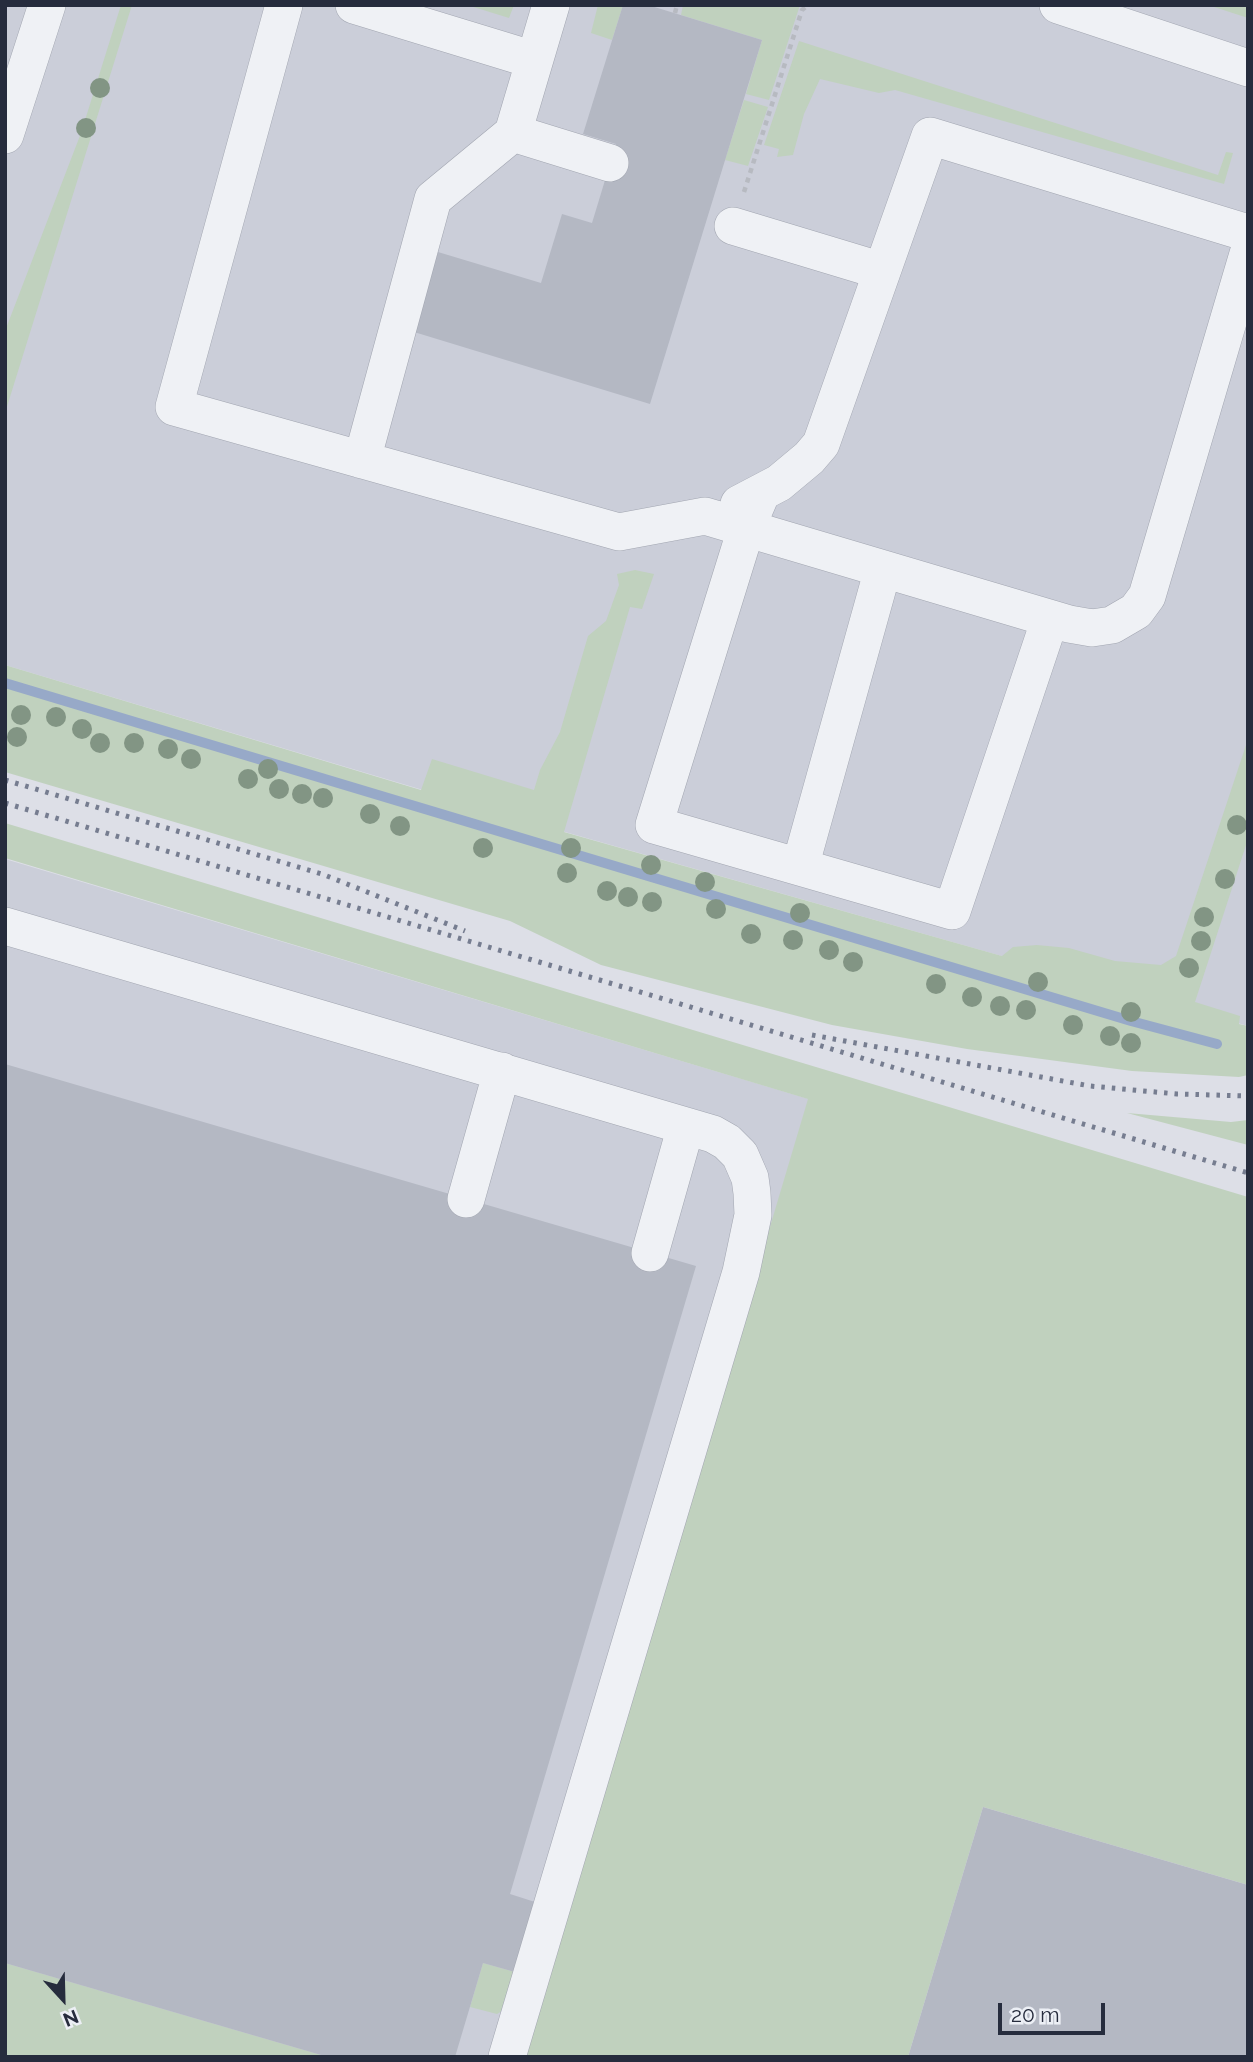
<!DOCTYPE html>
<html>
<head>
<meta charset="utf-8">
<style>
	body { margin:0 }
	#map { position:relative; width:1253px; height:2062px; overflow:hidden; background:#dddfe7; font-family:Raleway,sans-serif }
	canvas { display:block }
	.frame { position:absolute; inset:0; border:7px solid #262c3d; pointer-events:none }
	.north { position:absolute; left:28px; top:1964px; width:70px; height:70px; -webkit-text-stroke:5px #eceff5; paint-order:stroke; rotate:158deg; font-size:19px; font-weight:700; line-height:28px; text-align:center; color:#262c3d }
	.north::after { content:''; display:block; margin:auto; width:24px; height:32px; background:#262c3d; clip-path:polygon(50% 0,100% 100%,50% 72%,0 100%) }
	.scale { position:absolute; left:998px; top:2003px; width:107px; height:32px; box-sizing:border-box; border:4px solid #262c3d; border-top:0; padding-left:9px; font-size:21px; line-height:24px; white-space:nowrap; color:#262c3d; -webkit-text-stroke:5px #eceff5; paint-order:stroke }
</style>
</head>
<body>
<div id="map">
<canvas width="1253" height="2062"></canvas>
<div class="frame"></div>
<div class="north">N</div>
<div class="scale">20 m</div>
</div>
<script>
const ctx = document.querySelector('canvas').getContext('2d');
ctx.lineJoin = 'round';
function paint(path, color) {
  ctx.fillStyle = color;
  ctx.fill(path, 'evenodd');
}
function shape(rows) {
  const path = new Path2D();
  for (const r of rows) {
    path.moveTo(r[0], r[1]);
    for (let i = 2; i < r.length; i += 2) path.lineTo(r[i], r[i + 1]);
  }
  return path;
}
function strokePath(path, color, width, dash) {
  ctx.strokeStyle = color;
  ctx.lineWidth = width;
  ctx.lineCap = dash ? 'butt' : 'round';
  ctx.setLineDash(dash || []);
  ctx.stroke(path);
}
paint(shape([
	[5,5,1248,5,1248,1026,530,822,5,665],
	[5,859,809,1099,523,2057,5,2057]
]), '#cbced9');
paint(shape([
	[121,5,132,5,5,413,5,331,81,133],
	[467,5,514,5,509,18],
	[598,5,623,5,612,40,591,33],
	[683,5,800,5,769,100,746,94,762,40,681,15],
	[1208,5,1248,5,1248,18],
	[799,41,1218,175,1226,152,1233,153,1224,184,895,90,879,93,820,79,804,114,793,155,777,157,779,149,764,145],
	[744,100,768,107,748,166,725,160],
	[635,570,654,574,642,609,630,607,564,832,1002,956,1013,947,1037,945,1069,948,1115,961,1161,965,1176,956,1248,739,1248,839,1195,1002,1240,1016,1239,1024,1248,1026,1248,1075,1239,1077,1132,1071,967,1049,832,1025,601,965,510,921,5,772,5,665,421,790,432,759,534,790,540,770,560,732,588,636,606,621,619,585,617,574],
	[5,823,1248,1197,1248,1885,983,1807,908,2057,523,2057,808,1099,5,858],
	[1127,1113,1231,1122,1248,1120,1248,1145],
	[5,1963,328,2057,5,2057],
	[483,1963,515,1972,502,2011,497,2014,470,2007]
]), '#c0d1be');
strokePath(shape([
	[5,683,1131,1021,1217,1044]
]), '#97a9c8', 10);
paint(shape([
	[623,5,648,5,762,40,650,404,414,332,438,252,541,283,562,214,592,223,616,144,583,134],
	[5,1064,696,1266,510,1894,535,1902,515,1972,483,1963,455,2057,328,2057,5,1963],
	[983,1807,1248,1885,1248,2057,908,2057]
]), '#b4b8c3');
const minor = shape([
	[284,5,174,407,619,532,705,516,1069,624,1092,628,1112,625,1136,611,1147,596,1248,254],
	[354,5,534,60],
	[1058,5,1248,68],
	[513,133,610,163],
	[5,135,47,5],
	[733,226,882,271],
	[362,460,433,199,513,133,551,5],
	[761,494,746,529,654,825,952,911,1050,619],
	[739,504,779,483,809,458,821,444,930,136,1248,233],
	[800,867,883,569],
	[5,926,713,1134,727,1142,740,1155,750,1178,752,1193,753,1215,741,1272,507,2057],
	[466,1199,502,1071],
	[650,1253,686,1126]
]);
strokePath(minor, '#a2a6b1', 38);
strokePath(shape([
	[675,13,677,5],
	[744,192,802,10,808,5]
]), '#b7bac1', 4.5, [5, 5]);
strokePath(minor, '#eff1f5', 37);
strokePath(shape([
	[5,780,322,874,465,931],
	[5,803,1248,1173],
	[812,1035,1090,1086,1177,1094,1248,1096]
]), '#767d90', 5, [3.5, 7]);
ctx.fillStyle = '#829584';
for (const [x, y] of [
	[100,88],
	[86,128],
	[21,715],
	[56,717],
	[82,729],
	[17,737],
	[100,743],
	[134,743],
	[168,749],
	[191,759],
	[268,769],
	[248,779],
	[279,789],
	[302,794],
	[323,798],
	[370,814],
	[1237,825],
	[400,826],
	[483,848],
	[571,848],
	[651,865],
	[567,873],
	[1225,879],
	[705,882],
	[607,891],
	[628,897],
	[652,902],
	[716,909],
	[800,913],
	[1204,917],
	[751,934],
	[793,940],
	[1201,941],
	[829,950],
	[853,962],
	[1189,968],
	[1038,982],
	[936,984],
	[972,997],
	[1000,1006],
	[1026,1010],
	[1131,1012],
	[1073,1025],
	[1110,1036],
	[1131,1043]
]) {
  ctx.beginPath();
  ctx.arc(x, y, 10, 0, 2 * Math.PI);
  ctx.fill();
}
</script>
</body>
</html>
